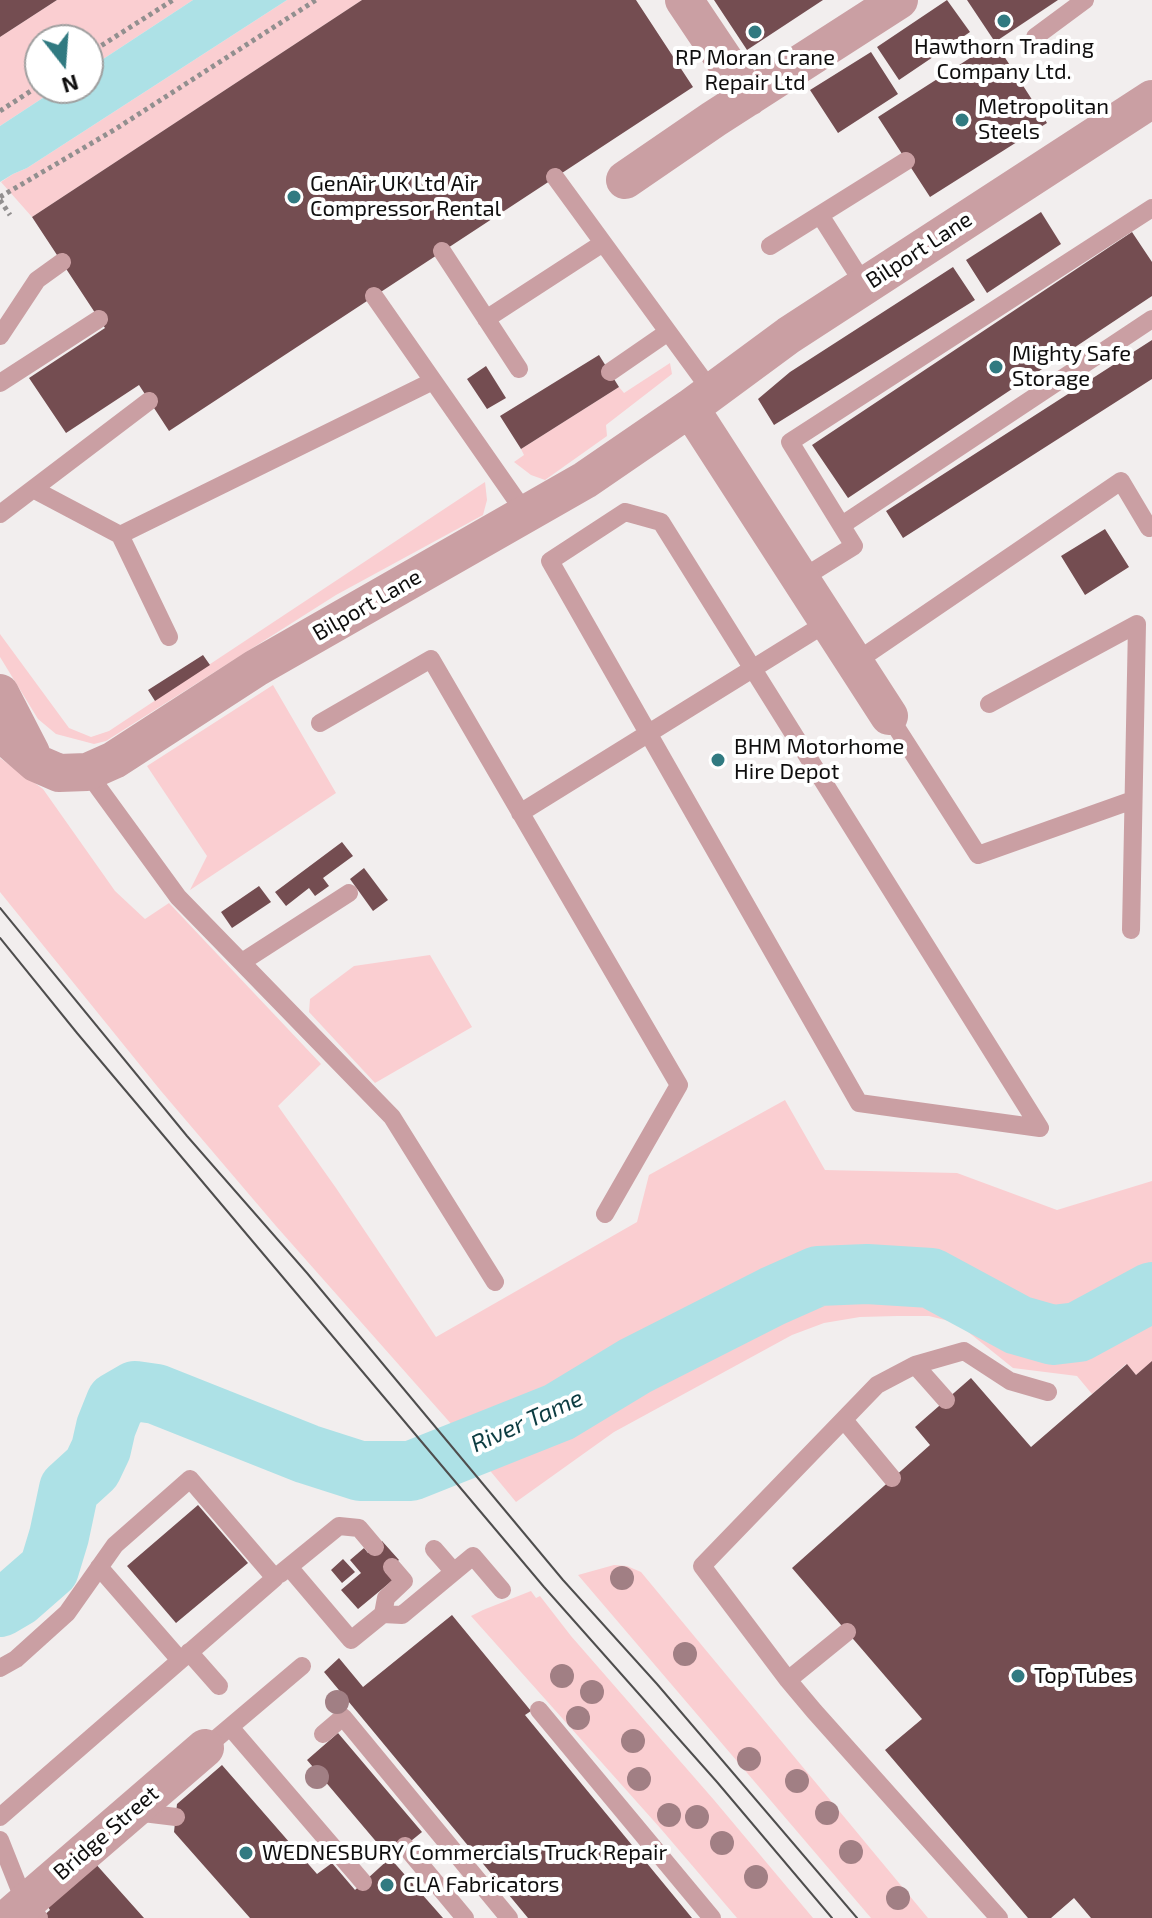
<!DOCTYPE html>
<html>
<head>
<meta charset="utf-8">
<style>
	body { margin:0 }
	#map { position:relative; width:1152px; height:1918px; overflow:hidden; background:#f2eeee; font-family:"Exo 2",sans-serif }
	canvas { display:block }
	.north { position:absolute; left:24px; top:24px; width:80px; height:80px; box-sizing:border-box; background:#fff; border:2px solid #9f9f9f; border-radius:50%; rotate:163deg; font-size:22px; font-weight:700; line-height:32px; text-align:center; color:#0f0e0e }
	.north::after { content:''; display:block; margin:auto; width:28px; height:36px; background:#317a81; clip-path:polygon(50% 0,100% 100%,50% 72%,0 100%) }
</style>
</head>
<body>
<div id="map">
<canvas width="1152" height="1918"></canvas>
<div class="north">N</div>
</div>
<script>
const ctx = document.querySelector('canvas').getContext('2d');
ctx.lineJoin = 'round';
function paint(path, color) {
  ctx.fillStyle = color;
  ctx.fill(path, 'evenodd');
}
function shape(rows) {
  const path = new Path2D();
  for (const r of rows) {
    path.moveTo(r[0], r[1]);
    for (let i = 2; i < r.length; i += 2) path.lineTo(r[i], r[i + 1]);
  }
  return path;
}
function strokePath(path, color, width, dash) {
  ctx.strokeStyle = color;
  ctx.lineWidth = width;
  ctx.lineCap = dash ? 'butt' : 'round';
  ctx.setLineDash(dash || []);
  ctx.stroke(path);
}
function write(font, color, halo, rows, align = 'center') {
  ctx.font = font + ' "Exo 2",sans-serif';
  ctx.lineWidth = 8;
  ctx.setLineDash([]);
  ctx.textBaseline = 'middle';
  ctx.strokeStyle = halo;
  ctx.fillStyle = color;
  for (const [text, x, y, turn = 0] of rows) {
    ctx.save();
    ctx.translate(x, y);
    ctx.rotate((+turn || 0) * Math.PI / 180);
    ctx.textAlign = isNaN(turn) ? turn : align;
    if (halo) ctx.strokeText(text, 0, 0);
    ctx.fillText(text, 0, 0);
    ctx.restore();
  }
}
paint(shape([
	[57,0,193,0,88,69,88,40,40,40,40,88,58,88,0,126,0,37],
	[287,0,362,0,32,217,1,182,13,174,27,168],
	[670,363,672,374,606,425,607,436,545,480,531,475,514,462,524,455,521,449,619,387,624,393],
	[485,482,487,500,483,515,336,595,106,741,94,744,56,734,38,719,0,657,0,634,69,728,91,737,109,731],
	[273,685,336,793,190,890,207,856,147,766],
	[0,758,43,789,115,891,145,919,169,903,321,1064,278,1106,336,1188,436,1337,637,1222,649,1175,785,1100,825,1170,957,1173,1057,1210,1152,1181,1152,1362,1136,1375,1126,1364,1092,1394,1077,1376,1013,1368,957,1323,929,1316,897,1316,860,1317,824,1323,792,1335,614,1432,516,1502,453,1426,276,1226,161,1091,0,892],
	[430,955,472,1027,375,1083,309,1012,310,999,354,966],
	[614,1565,627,1566,641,1572,928,1918,871,1918,578,1575],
	[531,1591,536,1598,540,1596,571,1636,714,1800,813,1918,737,1918,661,1829,471,1616,483,1610]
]), '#faced1');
paint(shape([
	[193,0,287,0,27,168,13,174,0,182,0,126,58,88,88,88,88,69]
]), '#ade1e6');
strokePath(shape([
	[0,1607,17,1597,49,1569,59,1536,69,1489,92,1468,101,1449,106,1427,116,1402,135,1391,156,1394,307,1454,360,1471,411,1471,559,1412,635,1366,773,1296,818,1276,867,1274,931,1278,1018,1325,1053,1335,1078,1332,1152,1292]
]), '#ade1e6', 60);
paint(shape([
	[0,0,57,0,0,37],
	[362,0,636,0,693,87,169,431,139,385,66,433,29,378,105,328,32,217],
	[714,0,823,0,747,50],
	[947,0,970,32,899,80,877,47],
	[967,0,1058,0,995,42],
	[995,42,1047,123,930,197,878,117],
	[871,52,898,94,838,133,810,90],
	[1041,212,1061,244,987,293,966,260],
	[1132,232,1152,262,1152,296,848,498,812,445],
	[953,267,975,300,774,425,758,399,790,372],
	[1152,340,1152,379,903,538,886,511],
	[599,355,619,387,521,449,500,416],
	[486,366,506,398,487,409,467,379],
	[1105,529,1129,567,1085,595,1061,556],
	[203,655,210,665,155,701,148,690],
	[342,842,353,856,323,878,329,886,315,896,309,888,286,906,275,892],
	[364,868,388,900,373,911,350,879],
	[259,886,271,902,232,928,221,912],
	[1152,1361,1152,1918,1091,1918,1074,1898,1051,1918,1028,1918,885,1750,922,1719,792,1568,930,1445,915,1427,971,1378,1031,1447,1127,1364,1136,1375],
	[198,1505,248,1563,176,1623,127,1566],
	[382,1541,399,1560,385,1572,393,1580,358,1609,341,1590,361,1573,350,1560,364,1548,368,1553],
	[343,1559,355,1572,342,1583,331,1570],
	[452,1615,531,1711,525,1715,692,1918,528,1918,324,1672,339,1658,363,1687],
	[338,1733,422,1832,390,1858,443,1918,250,1918,174,1832,177,1804,222,1765,317,1874,332,1863,355,1890,390,1858,307,1760],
	[94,1862,144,1918,41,1918,50,1910,46,1904]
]), '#744d51');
strokePath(shape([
	[88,54,173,0],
	[0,111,40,85],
	[0,197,114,130,316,0],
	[0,200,10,215]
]), '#928f8f', 5, [4, 4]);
strokePath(shape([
	[1035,37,1085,0],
	[555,177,712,392],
	[820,215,865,286],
	[770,246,906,161],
	[442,251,519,369],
	[374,296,526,514],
	[486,319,603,243],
	[0,336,37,280,62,262],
	[610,372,668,332],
	[0,383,99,319],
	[33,489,120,535,433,381],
	[625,512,661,522,1040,1128,859,1103,550,561,625,512],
	[0,514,149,401],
	[842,525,1152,319],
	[120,535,169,637],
	[801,579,854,546,790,442,1152,208],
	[854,663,1121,481,1149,528],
	[989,704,1137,624,1131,930],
	[889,716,978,855,1133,800],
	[320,723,431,659,679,1085,605,1214],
	[87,772,178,897,392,1117,495,1282],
	[520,813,828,622],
	[242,962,349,893],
	[915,1365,964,1351,1010,1381,1048,1392],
	[946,1400,915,1365,877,1385,702,1566,788,1680,814,1711,999,1918],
	[844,1420,892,1478],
	[434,1549,454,1572],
	[99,1567,180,1660],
	[289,1567,351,1640,383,1614,386,1598,404,1581,392,1567],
	[280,1574,339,1526,359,1528,375,1547],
	[383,1614,402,1615,473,1556,502,1590],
	[189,1652,219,1686],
	[0,1668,16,1659,67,1613,115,1545,190,1479,275,1578,0,1817],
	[788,1680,847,1632],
	[539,1710,712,1918],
	[230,1727,363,1882],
	[323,1734,343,1717,509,1918],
	[205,1748,302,1666],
	[135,1812,176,1817],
	[0,1840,25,1903,39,1918],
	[405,1846,465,1918]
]), '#ca9fa3', 18);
strokePath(shape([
	[684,0,749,97],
	[625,180,714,119,899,0],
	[690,408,889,716],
	[0,693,31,753],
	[0,732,36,763,59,773,87,772,114,760,256,668,585,480,690,408,789,335,1152,99],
	[8,1918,205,1748]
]), '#ca9fa3', 38);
strokePath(shape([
	[0,908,187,1136,307,1273,563,1580,657,1684,857,1918],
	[0,938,77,1033,544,1587,717,1782,832,1918]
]), '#4f4e4e', 2);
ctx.fillStyle = '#a17f84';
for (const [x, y] of [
	[622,1578],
	[685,1654],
	[562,1676],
	[592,1692],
	[337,1702],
	[578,1718],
	[633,1741],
	[749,1759],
	[317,1777],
	[639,1779],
	[797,1781],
	[827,1813],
	[669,1815],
	[697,1817],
	[722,1843],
	[851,1852],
	[756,1877],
	[898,1898]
]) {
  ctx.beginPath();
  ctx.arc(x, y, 12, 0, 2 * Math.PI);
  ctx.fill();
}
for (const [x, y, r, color] of [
	[1004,21,8,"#317a81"],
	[755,32,8,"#317a81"],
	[962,120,8,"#317a81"],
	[294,197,8,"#317a81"],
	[996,367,8,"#317a81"],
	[718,760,8,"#317a81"],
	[1018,1676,8,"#317a81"],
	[246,1853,8,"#317a81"],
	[387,1885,8,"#317a81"]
]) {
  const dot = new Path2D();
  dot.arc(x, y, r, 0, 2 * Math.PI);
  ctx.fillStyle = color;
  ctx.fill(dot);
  strokePath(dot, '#fff', 3);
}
write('22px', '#0f0e0e', '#fff', [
	["Hawthorn Trading",1004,47,"center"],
	["Company Ltd.",1004,72,"center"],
	["RP Moran Crane",755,58,"center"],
	["Repair Ltd",755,83,"center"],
	["Metropolitan",978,107],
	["Steels",978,132],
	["GenAir UK Ltd Air",310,184],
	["Compressor Rental",310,209],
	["Mighty Safe",1012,354],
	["Storage",1012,379],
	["BHM Motorhome",734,747],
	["Hire Depot",734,772],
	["Top Tubes",1034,1676],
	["WEDNESBURY Commercials Truck Repair",262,1853],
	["CLA Fabricators",403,1885]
], 'left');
write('22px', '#0f0e0e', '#fff', [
	["Bilport Lane",919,250,-33],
	["Bilport Lane",367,605,-30],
	["Bridge Street",106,1833,-41]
]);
write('italic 24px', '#0c3c41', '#fff', [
	["River Tame",527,1421,-24]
]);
</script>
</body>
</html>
